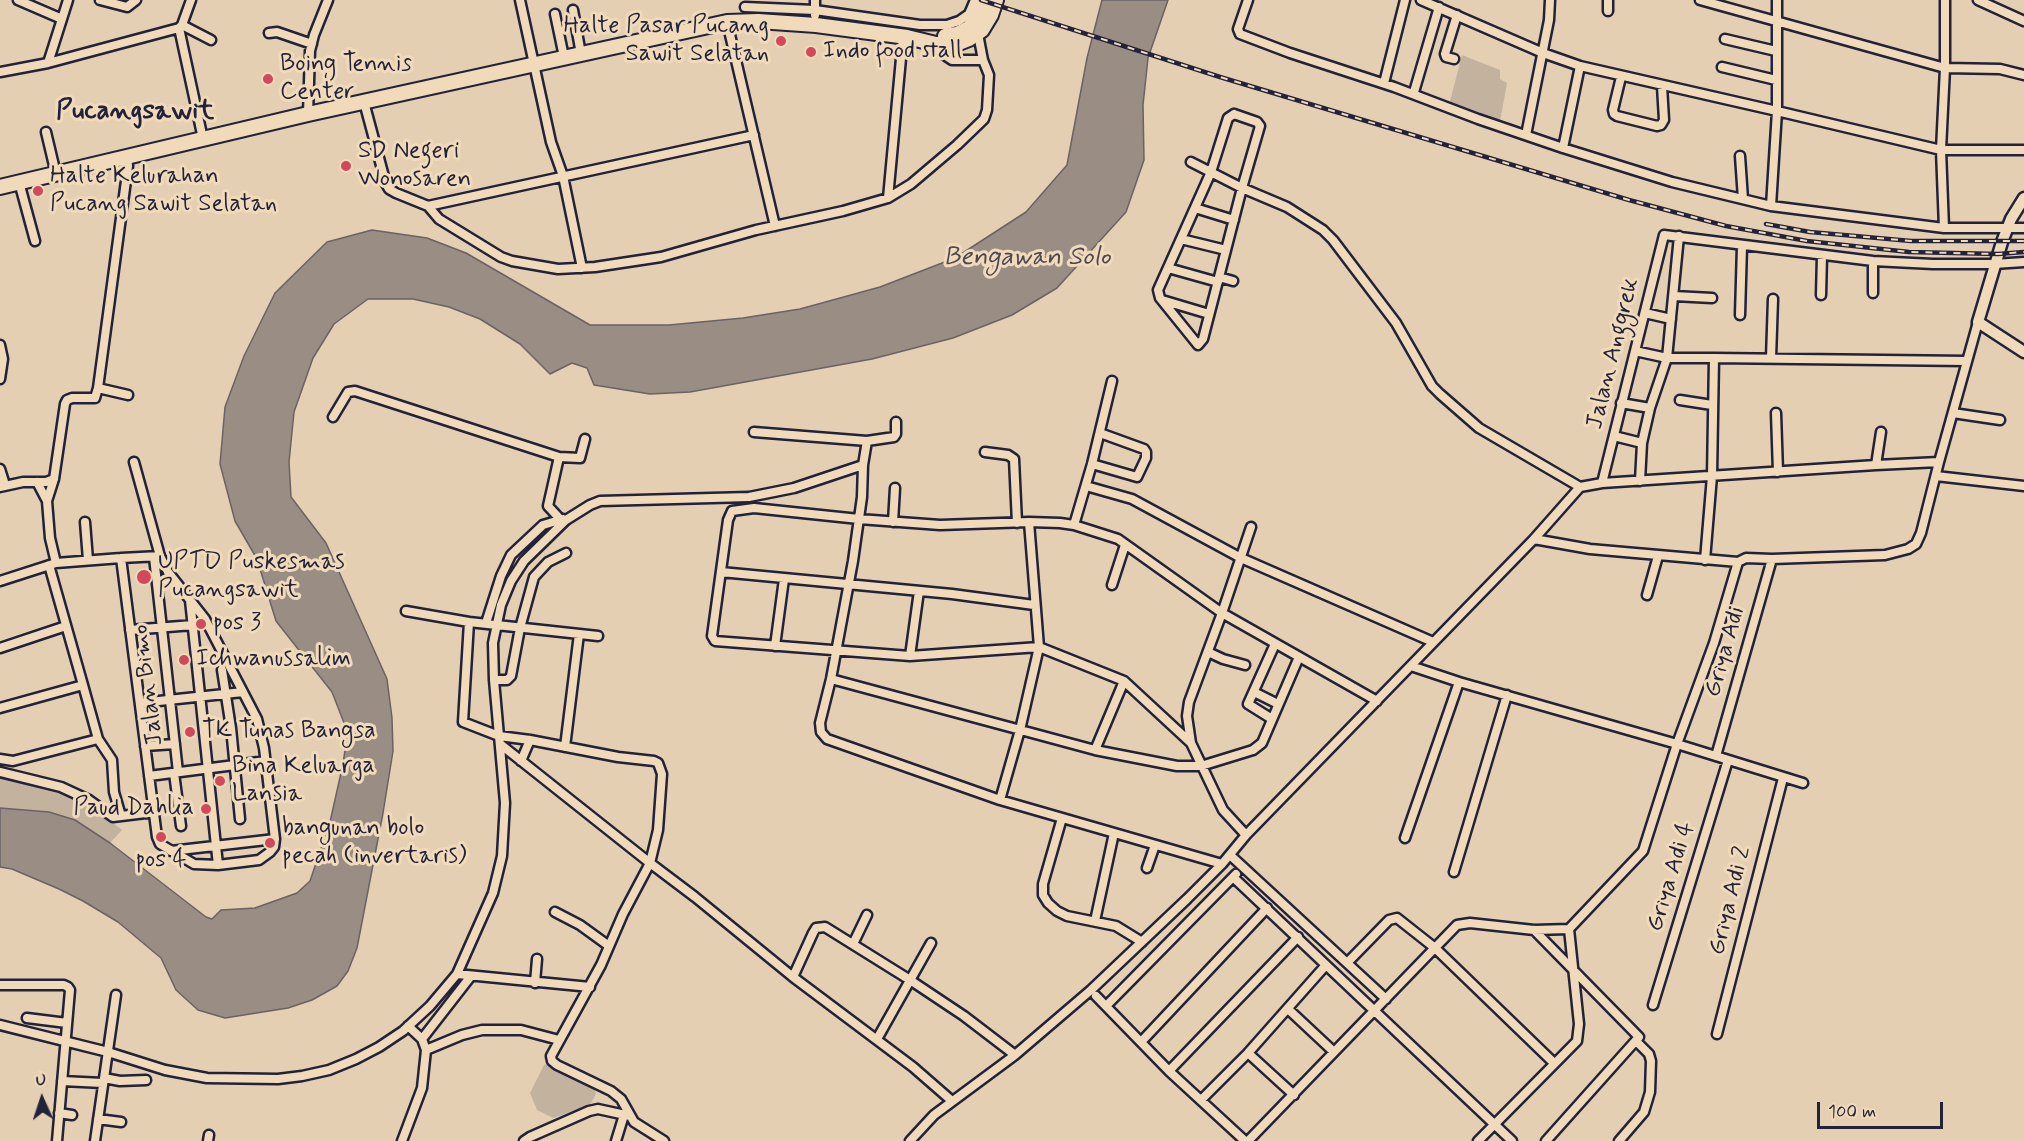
<!DOCTYPE html>
<html>
<head>
<meta charset="utf-8">
<style>
	body { margin:0 }
	#map { position:relative; width:2024px; height:1141px; overflow:hidden; background:#e4cfb2; font-family:Mynerve,sans-serif }
	canvas { display:block }
	.north { position:absolute; left:12px; top:1069px; width:60px; height:60px; -webkit-text-stroke:4px #f0dab9; paint-order:stroke; rotate:357deg; font-size:16px; font-weight:700; line-height:24px; text-align:center; color:#22223b }
	.north::after { content:''; display:block; margin:auto; width:21px; height:27px; background:#22223b; clip-path:polygon(50% 0,100% 100%,50% 72%,0 100%) }
	.scale { position:absolute; left:1817px; top:1102px; width:126px; height:27px; box-sizing:border-box; border:3px solid #22223b; border-top:0; padding-left:8px; font-size:18px; line-height:21px; white-space:nowrap; color:#22223b; -webkit-text-stroke:4px #f0dab9; paint-order:stroke }
</style>
</head>
<body>
<div id="map">
<canvas width="2024" height="1141"></canvas>
<div class="north">U</div>
<div class="scale">100 m</div>
</div>
<script>
const ctx = document.querySelector('canvas').getContext('2d');
ctx.lineJoin = 'round';
function paint(path, color) {
  ctx.fillStyle = color;
  ctx.fill(path, 'evenodd');
}
function shape(rows) {
  const path = new Path2D();
  for (const r of rows) {
    path.moveTo(r[0], r[1]);
    for (let i = 2; i < r.length; i += 2) path.lineTo(r[i], r[i + 1]);
  }
  return path;
}
function strokePath(path, color, width, dash) {
  ctx.strokeStyle = color;
  ctx.lineWidth = width;
  ctx.lineCap = dash ? 'butt' : 'round';
  ctx.setLineDash(dash || []);
  ctx.stroke(path);
}
function write(font, color, halo, rows, align = 'center') {
  ctx.font = font + ' Mynerve,sans-serif';
  ctx.lineWidth = 6;
  ctx.setLineDash([]);
  ctx.textBaseline = 'middle';
  ctx.strokeStyle = halo;
  ctx.fillStyle = color;
  for (const [text, x, y, turn = 0] of rows) {
    ctx.save();
    ctx.translate(x, y);
    ctx.rotate((+turn || 0) * Math.PI / 180);
    ctx.textAlign = isNaN(turn) ? turn : align;
    if (halo) ctx.strokeText(text, 0, 0);
    ctx.fillText(text, 0, 0);
    ctx.restore();
  }
}
paint(shape([
	[1462,55,1500,70,1500,79,1507,83,1500,121,1449,105],
	[0,774,45,783,89,805,122,830,110,843,75,820,49,812,0,808],
	[548,1063,593,1085,596,1094,590,1105,553,1118,537,1110,530,1093,544,1065]
]), '#c3b29e');
const water = shape([
	[1102,0,1168,0,1148,58,1143,105,1144,160,1126,212,1057,288,1012,315,953,338,872,359,690,392,650,394,594,385,587,368,572,363,550,374,520,344,480,319,449,307,413,299,368,299,334,324,313,358,294,412,289,462,291,497,326,543,387,679,392,718,393,751,383,813,357,948,348,971,337,986,312,1000,288,1008,225,1018,198,1010,176,990,161,958,118,922,83,901,59,889,12,869,0,867,0,808,49,812,75,820,110,843,206,917,212,919,221,910,255,908,297,893,310,881,330,822,343,764,346,743,346,728,332,692,276,621,257,559,235,521,220,464,225,407,244,356,275,293,327,242,372,230,427,238,466,253,590,325,669,325,743,318,800,309,880,287,955,258,1026,212,1067,165,1087,58,1102,0]
]);
paint(water, '#9a8d84');
strokePath(water, '#6a6267', 1.5);
const minor = shape([
	[18,0,62,19,68,0],
	[100,0,127,7,136,0],
	[520,0,551,142,563,176,582,268],
	[815,0,815,15],
	[1248,0,1238,29,1240,34,1290,53,1394,87,1478,119,1563,148,1672,182,1771,206],
	[1421,0,1543,53,1580,66,1777,111,1771,206,1944,228],
	[1608,0,1608,11],
	[1700,0,1945,68,2000,69,2024,75],
	[1777,0,1777,111,1941,150,1944,228,2024,228],
	[1945,0,1945,68,1941,150,2024,150],
	[1978,0,2024,21],
	[745,7,815,10,920,25,947,25,959,21,969,14,975,0],
	[573,10,581,54],
	[555,14,564,57],
	[727,22,775,226],
	[182,25,211,40],
	[179,28,203,139],
	[269,33,277,32,312,44],
	[1725,39,1776,51],
	[936,44,940,52,952,60,983,60],
	[1454,59,1446,57,1445,54,1457,15],
	[48,63,62,19],
	[1722,67,1776,80],
	[0,72,48,63,179,28,182,25,191,0],
	[1621,77,1613,110,1614,114,1617,116,1657,126,1661,125,1664,120,1662,86],
	[1384,83,1405,0],
	[1414,92,1439,7],
	[364,102,386,184,389,189,396,193,428,206,439,219,501,257,512,261,558,269,595,267,661,257,756,230,843,211,888,198,911,184,957,145,984,119,987,110,989,75,983,60,978,34],
	[308,114,310,51,314,35,328,0],
	[1234,114,1257,122,1260,126,1242,188,1203,339,1198,345,1160,298,1158,290,1211,172,1228,118,1234,114],
	[46,132,56,174],
	[1526,135,1549,20,1550,0],
	[1563,148,1580,66],
	[1740,156,1743,199],
	[127,157,128,166,98,388,128,395],
	[1191,162,1242,188,1287,207,1323,230,1333,240,1396,323,1432,386,1440,394,1479,428,1580,487],
	[19,182,35,241],
	[888,198,903,37],
	[428,206,754,135],
	[1195,208,1234,220],
	[1181,239,1226,250],
	[1873,261,1873,293],
	[1168,268,1218,282],
	[1219,277,1233,281],
	[1821,295,1822,256],
	[1674,296,1712,298],
	[1162,300,1209,314],
	[1645,313,1671,319],
	[1740,315,1742,246],
	[0,345,3,359,0,379],
	[1635,351,1667,358,1714,358],
	[1771,358,1773,299],
	[1680,400,1712,405],
	[1621,403,1650,408],
	[1776,413,1778,472],
	[1953,413,2000,420],
	[333,417,348,392,355,391,559,457,548,506,560,519],
	[754,432,867,441,863,465,862,497,853,561,831,679,820,723,821,732,827,739,1000,800,1222,864],
	[1614,436,1642,443],
	[867,441,894,437,896,434,896,422],
	[985,452,1008,455,1014,459,1017,523],
	[559,457,580,458,585,439],
	[134,462,160,556],
	[1092,464,1137,477,1146,458,1146,452,1144,449,1100,433],
	[1876,465,1881,432],
	[0,469,5,485],
	[1936,476,2024,486],
	[1640,481,1642,443,1650,408,1667,358,1679,236],
	[37,482,47,501,50,538,56,563],
	[1602,483,1664,235,1873,261,1933,264,1994,264,2024,262],
	[1086,486,1132,499,1241,558,1433,642],
	[0,487,23,482,46,482,54,479],
	[47,501,54,479,65,404,67,400,72,398,95,398,98,388],
	[85,522,88,560],
	[893,522,895,488],
	[1029,522,1060,523,1074,525,1118,539,1222,613,1377,701],
	[1074,525,1092,464,1112,381],
	[1534,539,1590,549,1738,562,1746,558,1772,559,1885,555,1908,549,1916,544,1921,533,1939,462],
	[160,556,168,572,205,619,257,719,264,748,275,839,274,847,270,852,259,860,218,865,194,864,160,844,157,837,121,558,160,556],
	[154,557,178,772],
	[1705,560,1712,476,1714,358,1967,361],
	[49,565,83,685],
	[721,572,952,594,1034,605],
	[0,581,56,563,121,558],
	[1112,585,1125,545],
	[1647,595,1658,556],
	[190,600,218,865],
	[406,611,469,622],
	[486,623,501,576,511,555,543,525,563,519],
	[130,630,193,625],
	[775,646,784,579],
	[0,648,66,626],
	[1208,652,1223,659,1245,665],
	[910,656,919,591],
	[1411,666,1459,682,1677,744,1714,643,1738,562],
	[222,670,231,728,240,819],
	[831,679,1095,750,1177,766,1201,766,1253,750,1262,743,1299,657],
	[494,680,507,680,511,676,520,628,534,577,548,562,566,553],
	[1254,692,1278,704],
	[140,703,243,692],
	[0,708,83,685,98,739,112,760,114,792,121,816],
	[1272,719,1248,704,1275,644],
	[500,744,650,863,658,830,662,774,658,763,654,761,618,757,530,740,499,736,463,722,469,622,598,636],
	[145,746,175,744],
	[565,747,579,634],
	[1095,750,1124,681],
	[1716,756,1772,559],
	[0,759,13,761,98,739],
	[521,761,530,740],
	[0,772,61,787,89,800,113,817,154,812],
	[174,773,181,826],
	[149,776,266,761],
	[1000,800,1020,730,1039,647,1029,522,940,525,859,519,754,508,732,511,728,520,712,636,715,641,910,656,1039,647,1124,681,1191,743],
	[1062,818,1043,884,1043,895,1048,903,1057,911,1067,916,1116,926,1142,942],
	[1246,835,1223,810,1191,743,1187,716,1189,702,1222,613,1251,527],
	[1405,838,1459,682],
	[171,851,275,839],
	[1230,855,1386,999],
	[1147,868,1155,845],
	[1454,872,1507,695],
	[1233,877,1512,1141],
	[555,912,580,925,609,946],
	[1095,921,1114,833],
	[1534,930,1639,1037,1546,1141],
	[853,944,867,915],
	[1347,963,1389,920,1397,918,1435,948,1554,1063],
	[457,974,590,987],
	[793,977,813,933,816,928,825,927,910,980,964,1016,1015,1055],
	[535,983,537,959],
	[0,985,64,985,68,987,70,990,57,1141],
	[1096,996,1169,1071,1245,1141],
	[1653,1005,1728,760],
	[1106,1006,1236,874],
	[1288,1009,1334,1052],
	[27,1018,67,1023],
	[0,1025,108,1052,165,1070,207,1078,278,1079,302,1076,329,1070,356,1059,379,1047,403,1031,430,1006,457,974,493,893,502,856,505,803,494,680,493,643,501,605,511,581,524,561,566,520,590,505,600,501,749,497,794,488,863,465],
	[1717,1034,1783,778],
	[422,1039,471,976],
	[877,1039,931,943],
	[1141,1042,1267,908],
	[426,1050,462,1035,482,1030,521,1030,559,1040],
	[1248,1053,1294,1095],
	[1169,1071,1298,937],
	[104,1078,120,1081,146,1080],
	[62,1081,103,1083],
	[1201,1100,1248,1053,1326,965],
	[59,1113,72,1115],
	[98,1119,121,1122],
	[95,1141,116,995],
	[208,1141,209,1135],
	[402,1141,422,1088,426,1050,422,1039,408,1026],
	[524,1141,530,1137,589,1111,598,1109,630,1116],
	[616,1141,624,1115],
	[664,1141,634,1122,621,1099,611,1091,557,1065,552,1061,551,1056,601,965,623,914,650,863,695,897,793,977,913,1067,952,1101],
	[910,1141,934,1115,1015,1055,1091,990,1187,899,1222,864,1246,835,1534,539,1580,487,1602,483,1876,465,1939,462,1978,322],
	[1248,1141,1457,925,1470,923,1534,930,1569,929],
	[1478,1141,1577,1041,1579,1024,1569,929,1643,851,1677,744,1803,783],
	[1619,1141,1644,1112,1650,1092,1651,1061,1649,1054,1636,1041]
]);
const tertiary = shape([
	[2024,198,2011,219,2002,242,1978,322,2024,352]
]);
const primary = shape([
	[945,36,957,34,969,28,979,15,985,0],
	[0,187,308,114,727,22,758,21,816,25,907,37,936,44,959,43,969,39,982,30,991,15,996,0]
]);
strokePath(minor, '#22223b', 13);
strokePath(tertiary, '#22223b', 15);
strokePath(primary, '#22223b', 18);
strokePath(minor, '#f0dab9', 8);
strokePath(tertiary, '#f0dab9', 10);
strokePath(primary, '#f0dab9', 14);
const rail = shape([
	[981,0,1220,77,1629,200,1726,226,1807,241,1909,252,1998,254,2024,252],
	[1766,224,1810,232,1911,241,2024,241]
]);
strokePath(rail, '#22223b', 4.5);
strokePath(rail, '#f0dab9', 2, [7]);
for (const [x, y, r, color] of [
	[781,41,6,"#d1495b"],
	[811,52,6,"#d1495b"],
	[268,79,6,"#d1495b"],
	[346,166,6,"#d1495b"],
	[38,191,6,"#d1495b"],
	[144,577,8,"#d1495b"],
	[201,624,6,"#d1495b"],
	[184,660,6,"#d1495b"],
	[190,732,6,"#d1495b"],
	[220,781,6,"#d1495b"],
	[206,809,6,"#d1495b"],
	[161,837,6,"#d1495b"],
	[270,843,6,"#d1495b"]
]) {
  const dot = new Path2D();
  dot.arc(x, y, r, 0, 2 * Math.PI);
  ctx.fillStyle = color;
  ctx.fill(dot);
  strokePath(dot, '#f0dab9', 2);
}
write('24px', '#22223b', '#f0dab9', [
	["Halte Pasar Pucang",769,27,"right"],
	["Sawit Selatan",769,55,"right"],
	["Indo food stall",823,52],
	["Boing Tennis",280,65],
	["Center",280,93],
	["SD Negeri",358,152],
	["Wonosaren",358,180],
	["Halte Kelurahan",50,177],
	["Pucang Sawit Selatan",50,205],
	["UPTD Puskesmas",158,563],
	["Pucangsawit",158,591],
	["pos 3",213,624],
	["Ichwanussalim",196,660],
	["TK Tunas Bangsa",202,732],
	["Bina Keluarga",232,767],
	["Lansia",232,795],
	["Paud Dahlia",194,809,"right"],
	["bangunan bolo",282,829],
	["pecah (invertaris)",282,857],
	["pos 4",161,861,"center"]
], 'left');
write('24px', '#22223b', '#f0dab9', [
	["Jalan Anggrek",1614,354,-76],
	["Griya Adi",1726,652,-74],
	["Jalan Bimo",149,685,-97],
	["Griya Adi 4",1672,877,-73],
	["Griya Adi 2",1731,901,-76]
]);
write('italic 26px', '#4c4755', '#f0dab9', [
	["Bengawan Solo",1027,259]
]);
write('bold 27px', '#22223b', '#f0dab9', [
	["Pucangsawit",135,112]
]);
</script>
</body>
</html>
